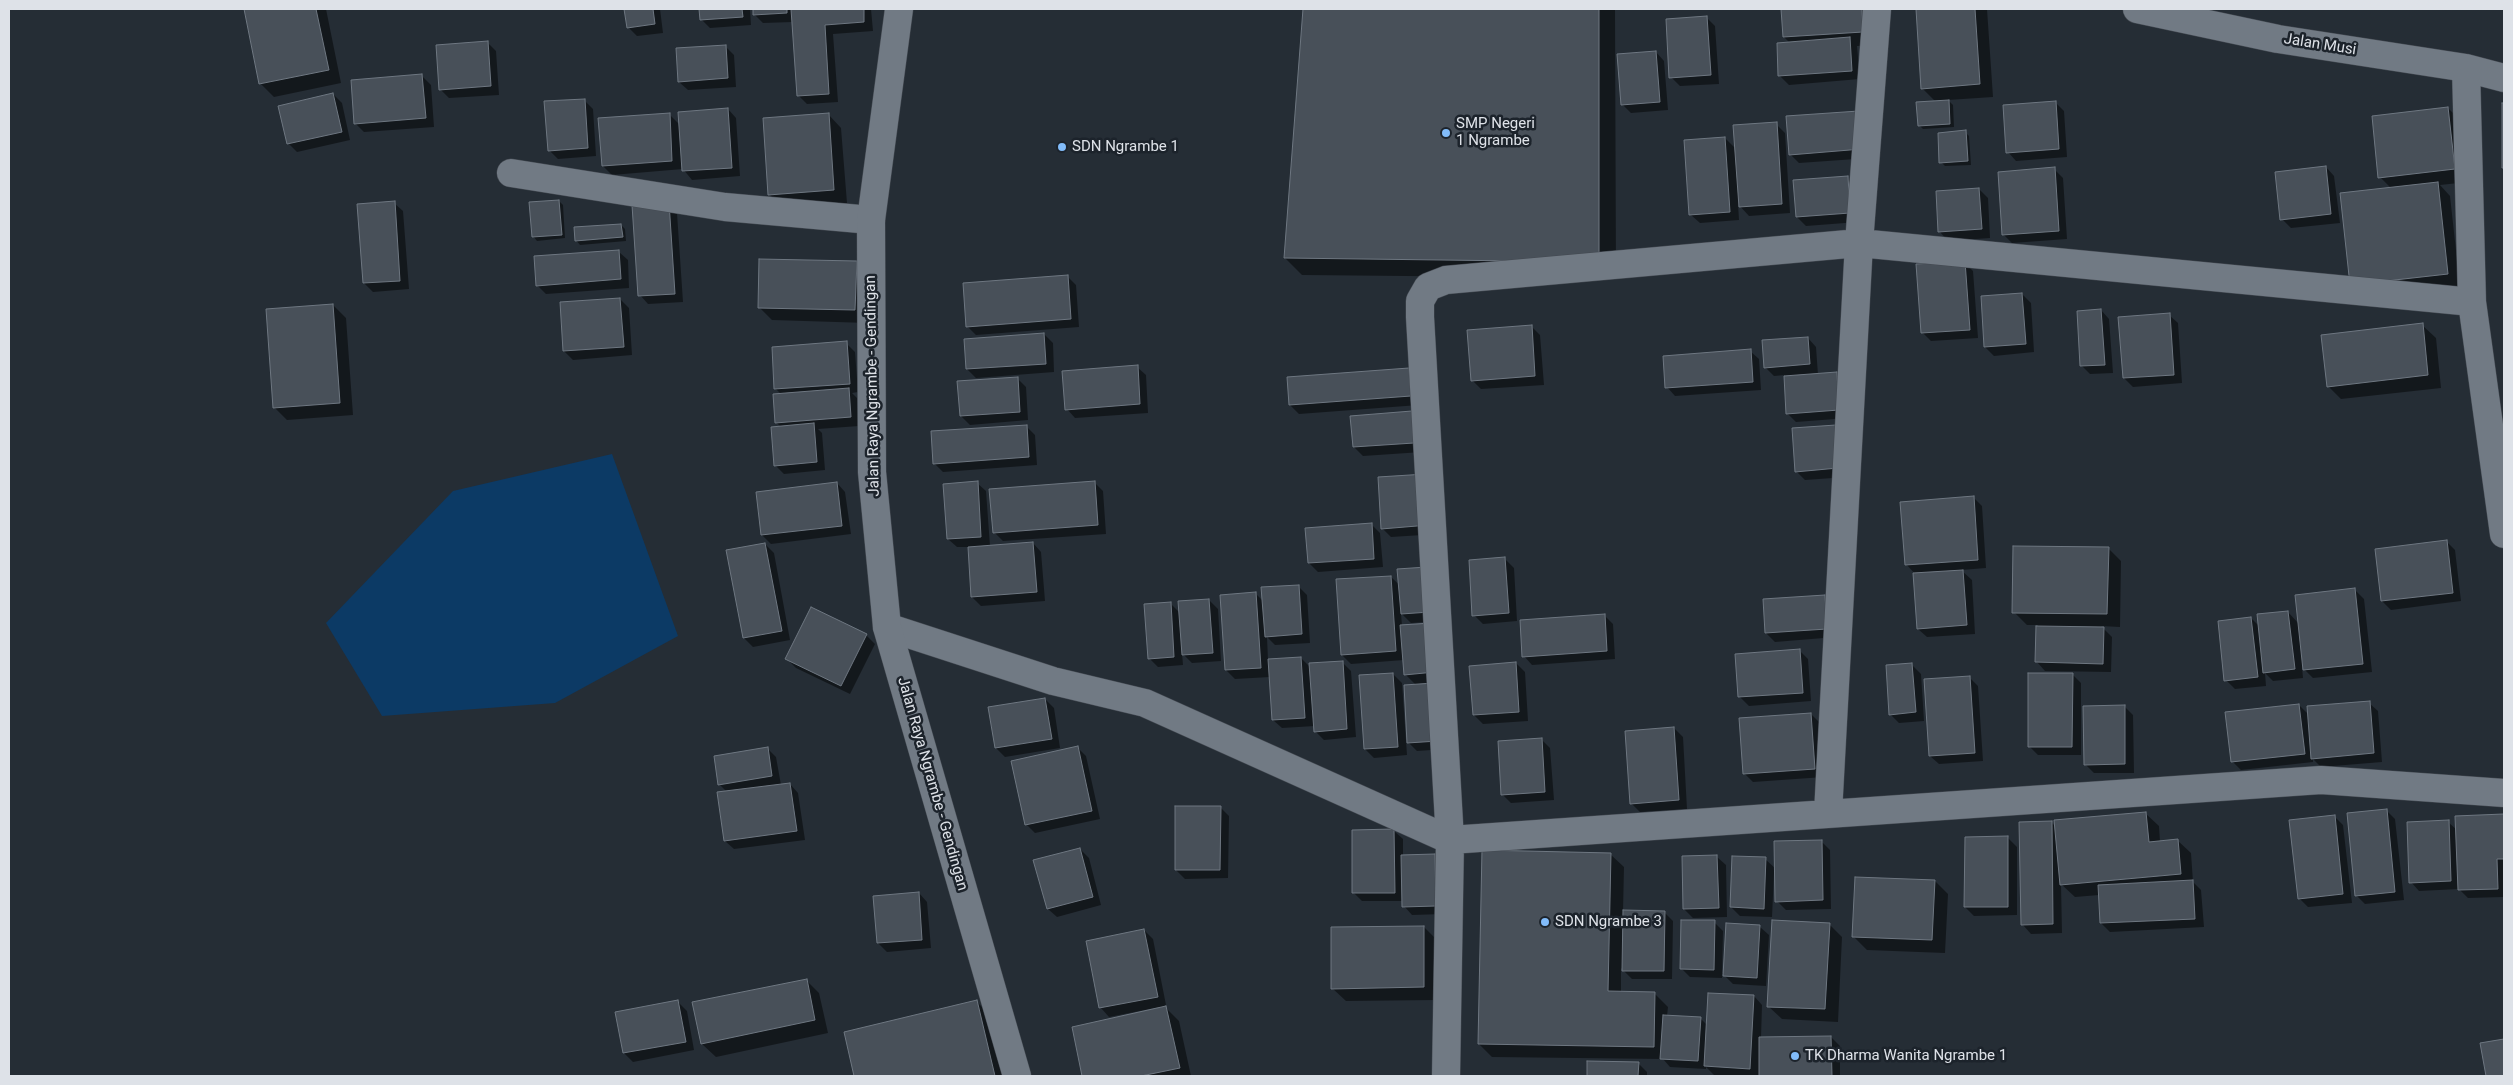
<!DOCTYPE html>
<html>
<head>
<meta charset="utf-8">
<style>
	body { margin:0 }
	#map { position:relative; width:2513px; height:1085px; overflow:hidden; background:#252d35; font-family:Roboto,sans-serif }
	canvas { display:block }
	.frame { position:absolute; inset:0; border:10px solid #dee2e8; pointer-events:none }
</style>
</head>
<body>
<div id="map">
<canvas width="2513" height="1085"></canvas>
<div class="frame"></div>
</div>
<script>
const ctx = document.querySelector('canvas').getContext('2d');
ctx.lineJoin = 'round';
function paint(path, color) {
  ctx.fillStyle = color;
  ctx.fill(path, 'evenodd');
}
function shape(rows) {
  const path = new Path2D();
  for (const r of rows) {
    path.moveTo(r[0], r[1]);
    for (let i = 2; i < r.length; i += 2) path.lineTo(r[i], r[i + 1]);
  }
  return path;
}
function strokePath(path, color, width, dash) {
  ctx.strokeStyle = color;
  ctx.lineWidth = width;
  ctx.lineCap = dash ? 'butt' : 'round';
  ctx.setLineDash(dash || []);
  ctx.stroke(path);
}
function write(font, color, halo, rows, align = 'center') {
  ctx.font = font + ' Roboto,sans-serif';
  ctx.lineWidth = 5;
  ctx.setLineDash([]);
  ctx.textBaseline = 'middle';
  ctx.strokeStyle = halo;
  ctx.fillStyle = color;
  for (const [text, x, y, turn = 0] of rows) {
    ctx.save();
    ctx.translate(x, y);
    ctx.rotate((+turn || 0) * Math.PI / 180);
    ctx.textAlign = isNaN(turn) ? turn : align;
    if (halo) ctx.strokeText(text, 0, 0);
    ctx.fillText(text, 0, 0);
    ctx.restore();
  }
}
paint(shape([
	[612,454,678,636,555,703,382,716,326,623,453,491]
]), '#0c3a65');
paint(shape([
	[245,9,326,9,341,83,274,97,260,83],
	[626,9,660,9,663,33,637,36,628,27],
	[700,9,750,9,751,25,710,28,701,19],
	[754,9,871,9,873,31,833,34,838,102,807,104,798,95,793,22,763,23,754,14],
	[1304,9,1615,9,1616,278,1302,275,1285,258],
	[1782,9,1873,9,1876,45,1857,46,1860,79,1789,85,1780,76,1790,43,1784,37],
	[1917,9,1987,9,1993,97,1948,100,1953,105,1954,127,1923,129,1919,125,1936,102,1922,88],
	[1706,17,1715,26,1719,84,1680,86,1671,77],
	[487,42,496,51,499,95,449,98,440,89],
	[725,46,734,55,736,87,688,90,679,82],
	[1656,52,1664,61,1668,110,1631,113,1622,104],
	[422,76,431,85,434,127,364,132,355,123],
	[333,94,342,103,350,140,297,152,289,144],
	[584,100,593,109,596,156,558,159,549,150],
	[2055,102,2064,111,2067,157,2016,161,2008,152],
	[2503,104,2504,104,2504,168,2503,167],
	[2448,108,2461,121,2468,182,2440,185,2450,196,2460,287,2365,297,2391,188,2380,177],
	[728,109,736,118,740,176,692,180,683,169,612,175,603,166,669,114,680,125],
	[1859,112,1870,158,1799,163,1790,154],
	[828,114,841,128,847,203,783,208,769,194],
	[1776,124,1785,133,1790,213,1749,216,1738,204,1739,220,1700,223,1691,215,1725,138,1736,149],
	[1965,132,1969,136,1971,165,1945,166,1941,162],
	[2326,167,2334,176,2340,223,2291,228,2282,219],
	[2054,169,2063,178,2067,239,2012,243,2003,234],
	[1847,177,1856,186,1858,222,1806,226,1797,217],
	[1979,189,1988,198,1990,238,1948,241,1940,232],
	[559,201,563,205,565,238,537,241,533,236],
	[394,203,403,211,409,289,373,292,364,283],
	[668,204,677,213,683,302,648,304,640,295],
	[621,225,625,229,626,241,580,245,576,240],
	[619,252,628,260,629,288,546,294,537,285],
	[856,262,870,276,868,323,772,320,759,307],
	[1964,262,1973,271,1978,338,1931,341,1922,332],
	[1067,276,1076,285,1079,327,976,335,967,326],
	[2022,294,2031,303,2034,352,1994,356,1985,347,1982,297],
	[620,299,629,308,632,355,573,360,564,351],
	[333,305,346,318,353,415,287,420,274,407],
	[2101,310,2109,319,2113,373,2090,374,2082,366],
	[2169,315,2178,323,2182,383,2133,387,2124,378],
	[2422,325,2436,338,2441,388,2341,399,2328,386],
	[1531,326,1540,335,1544,385,1481,389,1472,380],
	[1044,334,1053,343,1054,372,976,378,967,369],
	[1808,338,1816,347,1818,375,1837,373,1845,382,1848,418,1796,422,1787,413,1785,375,1774,376,1765,367],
	[846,343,855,352,858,392,852,393,857,398,859,426,818,429,822,433,825,470,784,474,775,465,781,427,776,422,781,394,776,389],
	[1750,351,1759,359,1761,390,1675,396,1667,387],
	[1137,367,1146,375,1148,413,1075,418,1067,409],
	[1408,369,1417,378,1419,405,1299,414,1290,405],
	[1017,378,1026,387,1028,420,970,425,961,416],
	[1411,413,1422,452,1363,456,1354,447],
	[1026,426,1035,435,1037,465,943,472,934,463],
	[1835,427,1847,477,1805,480,1796,471],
	[1425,475,1438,534,1391,537,1382,528],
	[1094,482,1103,491,1106,534,1003,541,994,532],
	[837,483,845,492,851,534,771,544,762,535],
	[977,483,986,491,990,546,1033,543,1041,552,1045,601,981,606,972,597,969,547,957,547,948,539],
	[1973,497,1982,506,1986,568,1961,570,1972,580,1975,634,1927,637,1918,629,1916,575,1906,564],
	[1371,524,1380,533,1383,567,1318,572,1309,563],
	[2447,542,2455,550,2461,601,2391,610,2382,601],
	[765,544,774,553,790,640,753,647,744,638],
	[2108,548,2121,561,2120,627,2101,626,2112,637,2111,672,2045,671,2037,662,2038,625,2027,625,2014,612],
	[1505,559,1514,568,1517,621,1483,624,1474,615],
	[1391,577,1438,621,1411,623,1401,613,1402,626,1431,624,1446,749,1417,751,1408,742,1416,685,1405,674,1404,660,1351,664,1342,655,1337,580],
	[1298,586,1307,595,1310,643,1275,645,1267,637,1268,660,1301,658,1311,668,1342,662,1351,671,1356,737,1324,740,1315,731,1315,726,1282,728,1273,720,1270,677,1235,679,1226,670,1255,593,1263,601],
	[2355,590,2364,599,2372,672,2313,678,2302,667,2303,678,2273,681,2265,673,2266,686,2235,689,2226,680,2251,618,2259,626,2288,612,2299,624],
	[1825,596,1834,605,1836,637,1775,642,1766,633],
	[1209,600,1218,609,1221,661,1192,663,1182,653,1183,665,1158,667,1149,658,1170,603,1181,614],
	[1604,615,1613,624,1615,659,1532,665,1524,656],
	[866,635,875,644,850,694,796,668,787,659],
	[1799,650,1808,659,1811,701,1749,706,1740,697],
	[1516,663,1525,672,1528,721,1483,724,1474,715],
	[1912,665,1921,674,1924,721,1899,723,1890,714],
	[1393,674,1402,683,1407,755,1374,758,1365,749],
	[2072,674,2081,683,2081,755,2038,755,2029,746],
	[1969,677,1978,686,1983,761,1939,764,1930,756],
	[1045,699,1054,708,1060,748,1005,757,996,748],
	[2369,703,2378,711,2382,762,2321,767,2313,759,2313,762,2241,770,2232,761,2299,705,2309,715],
	[2124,706,2133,715,2134,773,2094,773,2085,764],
	[1811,714,1820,723,1824,777,1753,782,1744,773],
	[1674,728,1683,737,1687,809,1640,812,1631,803],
	[1541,739,1550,748,1554,800,1511,803,1502,794],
	[1077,747,1086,756,1100,819,1035,833,1026,824],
	[767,748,776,757,781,785,790,784,798,793,805,840,734,849,725,841,727,792,719,784],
	[1220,807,1229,816,1228,878,1185,879,1176,870],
	[2386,810,2395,819,2404,900,2365,904,2356,895],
	[2145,813,2159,826,2160,842,2177,840,2191,853,2193,882,2201,890,2204,927,2110,932,2101,923,2099,895,2075,897,2061,884,2062,933,2031,934,2023,925,2052,823,2056,827],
	[2504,815,2504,897,2468,898,2459,889,2419,891,2411,882,2448,822,2457,830,2456,817],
	[2334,816,2343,825,2352,903,2308,907,2299,898],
	[1394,831,1403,839,1403,856,1434,855,1443,864,1444,914,1412,915,1404,906,1403,901,1362,901,1353,892],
	[2008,838,2017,847,2017,915,1974,916,1965,907],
	[1821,841,1830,850,1831,909,1786,910,1777,901,1776,873,1774,873,1772,917,1740,916,1731,907,1765,859,1776,869],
	[1080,849,1089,858,1101,905,1057,917,1048,909],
	[1610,854,1624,867,1623,912,1664,912,1673,921,1672,979,1632,979,1621,968,1621,993,1654,993,1668,1007,1667,1016,1700,1018,1708,1026,1754,996,1762,1005,1761,1038,1831,1037,1840,1046,1840,1076,1714,1075,1706,1067,1706,1069,1670,1067,1663,1059,1492,1057,1479,1044],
	[1717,857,1726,865,1727,917,1693,918,1684,909],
	[1935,881,1948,894,1945,953,1867,950,1853,936],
	[919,893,927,902,931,948,887,952,878,943],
	[1714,922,1723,931,1722,973,1724,973,1760,927,1769,935,1766,986,1733,984,1722,973,1722,978,1690,977,1681,968],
	[1829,924,1842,937,1838,1022,1782,1019,1768,1006],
	[1424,927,1437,940,1437,1000,1346,1001,1332,988],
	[1144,930,1153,939,1166,1005,1164,1006,1179,1021,1191,1076,1084,1076,1073,1028,1160,1009,1160,1007,1109,1017,1101,1008],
	[806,980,819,993,828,1033,716,1057,702,1044],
	[976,1001,993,1018,1007,1076,856,1076,845,1033],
	[678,1002,687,1011,694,1050,633,1062,624,1053],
	[2504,1041,2504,1076,2487,1076,2482,1044],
	[1588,1062,1638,1063,1647,1072,1647,1076,1588,1076]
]), '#0007');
const building = shape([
	[244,9,316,9,329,70,259,84,244,9],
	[624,9,653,9,655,24,627,28,624,9],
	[699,9,742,9,743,17,700,20,699,9],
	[753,9,787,9,787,13,753,15,753,9],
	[791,9,864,9,864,22,825,25,829,94,797,96,791,9],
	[1303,9,1599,9,1599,262,1284,258,1303,9],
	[1781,9,1862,9,1863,32,1783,37,1781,9],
	[1916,9,1975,9,1980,84,1921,89,1916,9],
	[1707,16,1711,75,1669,78,1666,19,1707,16],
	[1850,37,1852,71,1778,76,1777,43,1850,37],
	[488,41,491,86,439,90,436,45,488,41],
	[726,45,728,78,678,82,676,48,726,45],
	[1656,51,1660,102,1621,105,1617,54,1656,51],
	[422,74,426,118,354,124,351,80,422,74],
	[333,93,342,132,287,144,278,106,333,93],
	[585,99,588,148,548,151,544,101,585,99],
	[1949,100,1950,124,1918,126,1916,102,1949,100],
	[2056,101,2059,149,2006,153,2003,105,2056,101],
	[2502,103,2504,103,2504,168,2502,168,2502,103],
	[2448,107,2455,169,2378,178,2372,116,2448,107],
	[728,108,732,168,682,171,678,112,728,108],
	[1859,111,1862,149,1789,155,1786,116,1859,111],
	[670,113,672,161,602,166,598,118,670,113],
	[829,113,834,190,768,195,763,118,829,113],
	[1777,122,1782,204,1739,207,1733,125,1777,122],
	[1966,130,1968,161,1939,163,1938,133,1966,130],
	[1725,137,1730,212,1689,215,1684,140,1725,137],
	[2326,166,2331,214,2280,220,2275,172,2326,166],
	[2055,167,2059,231,2002,235,1998,172,2055,167],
	[1848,176,1850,213,1796,217,1793,180,1848,176],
	[2438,182,2448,274,2350,285,2340,193,2438,182],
	[1979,188,1982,229,1938,232,1936,191,1979,188],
	[559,200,562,235,532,237,529,202,559,200],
	[395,201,400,281,363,283,357,204,395,201],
	[669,202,675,294,638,296,632,205,669,202],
	[621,224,623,237,575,241,574,227,621,224],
	[619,250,621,279,536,286,534,256,619,250],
	[759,259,857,261,855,310,758,308,759,259],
	[1965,261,1970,330,1921,333,1916,264,1965,261],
	[1068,275,1071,319,966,327,963,283,1068,275],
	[2022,293,2026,344,1984,347,1981,296,2022,293],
	[620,298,624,347,563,351,560,302,620,298],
	[333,304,340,403,273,408,266,309,333,304],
	[2101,309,2105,365,2080,366,2077,311,2101,309],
	[2170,313,2174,375,2123,378,2118,317,2170,313],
	[2423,323,2428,375,2327,387,2321,335,2423,323],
	[1532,325,1535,376,1471,381,1467,330,1532,325],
	[1044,333,1046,364,966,369,964,339,1044,333],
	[1808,337,1810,364,1764,368,1762,340,1808,337],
	[847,341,850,384,774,389,772,347,847,341],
	[1751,349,1753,382,1665,388,1663,356,1751,349],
	[1138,365,1140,404,1065,410,1062,371,1138,365],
	[1409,368,1411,396,1289,405,1287,377,1409,368],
	[1837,372,1839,410,1786,414,1784,376,1837,372],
	[1018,377,1020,412,960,416,957,381,1018,377],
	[849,388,851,417,775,423,773,394,849,388],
	[1412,411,1414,443,1353,447,1350,416,1412,411],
	[814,423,817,462,774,466,771,427,814,423],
	[1027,425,1029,457,933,464,931,431,1027,425],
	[1836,425,1838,468,1795,472,1792,428,1836,425],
	[1426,474,1429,525,1381,529,1378,477,1426,474],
	[978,481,981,537,947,539,943,484,978,481],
	[1095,481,1098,525,993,533,989,489,1095,481],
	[837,482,842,526,761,535,756,492,837,482],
	[1974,496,1978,560,1905,565,1900,502,1974,496],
	[1372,523,1374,559,1308,563,1305,528,1372,523],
	[2447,540,2453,593,2381,601,2375,549,2447,540],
	[1033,542,1037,592,971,597,968,547,1033,542],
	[765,543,782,631,743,638,726,550,765,543],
	[2013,546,2109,547,2107,614,2012,613,2013,546],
	[1505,557,1509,613,1472,616,1469,560,1505,557],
	[1427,567,1430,612,1401,614,1397,569,1427,567],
	[1963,570,1967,625,1917,629,1913,573,1963,570],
	[1391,576,1396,651,1341,655,1336,579,1391,576],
	[1299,585,1302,634,1265,637,1261,587,1299,585],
	[2355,588,2363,664,2303,670,2295,595,2355,588],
	[1256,592,1261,668,1225,670,1220,595,1256,592],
	[1825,595,1827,629,1765,633,1763,599,1825,595],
	[1209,599,1213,653,1182,655,1178,601,1209,599],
	[1171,602,1174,657,1148,659,1144,604,1171,602],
	[811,607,867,634,841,686,785,659,811,607],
	[2288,611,2295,669,2263,673,2257,614,2288,611],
	[1605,614,1607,651,1522,657,1520,620,1605,614],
	[2251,617,2258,677,2224,681,2218,621,2251,617],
	[1432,623,1435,672,1404,675,1400,625,1432,623],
	[2036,626,2104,627,2103,664,2035,662,2036,626],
	[1800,649,1803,693,1738,697,1735,654,1800,649],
	[1301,657,1305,718,1272,720,1268,659,1301,657],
	[1343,661,1347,729,1314,732,1309,663,1343,661],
	[1516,662,1519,712,1473,715,1469,666,1516,662],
	[1912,663,1916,712,1889,715,1886,665,1912,663],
	[1393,673,1398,747,1364,749,1359,675,1393,673],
	[2028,673,2073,673,2072,747,2028,747,2028,673],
	[1970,676,1975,753,1929,756,1924,679,1970,676],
	[1434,683,1438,741,1407,743,1404,685,1434,683],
	[1045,698,1052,739,995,748,988,707,1045,698],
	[2370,701,2374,753,2311,759,2307,706,2370,701],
	[2299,704,2305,754,2231,762,2225,712,2299,704],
	[2125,705,2125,764,2084,765,2083,706,2125,705],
	[1811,713,1815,769,1743,774,1739,718,1811,713],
	[1674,727,1679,800,1630,804,1625,731,1674,727],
	[1542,738,1545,792,1501,795,1498,741,1542,738],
	[1078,746,1092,811,1025,825,1011,761,1078,746],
	[768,747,772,776,718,785,714,756,768,747],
	[790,783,797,831,724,841,717,792,790,783],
	[1175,806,1221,806,1220,870,1175,870,1175,806],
	[2387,809,2395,892,2355,896,2347,813,2387,809],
	[2146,812,2149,842,2178,839,2181,874,2060,885,2054,820,2146,812],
	[2504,814,2504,859,2497,859,2498,889,2458,890,2455,816,2504,814],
	[2335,815,2343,894,2298,899,2289,820,2335,815],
	[2449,820,2451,881,2409,883,2407,822,2449,820],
	[2052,821,2053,924,2021,925,2019,822,2052,821],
	[1394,829,1395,893,1352,893,1352,830,1394,829],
	[2008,836,2008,907,1964,907,1965,837,2008,836],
	[1822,840,1823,900,1775,902,1774,841,1822,840],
	[1080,848,1093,897,1047,909,1033,860,1080,848],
	[1482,850,1611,853,1608,991,1655,992,1654,1047,1478,1044,1482,850],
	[1435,854,1436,906,1402,907,1401,855,1435,854],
	[1717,855,1719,908,1683,909,1682,856,1717,855],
	[1732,856,1766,857,1764,909,1730,907,1732,856],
	[1855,877,1935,880,1932,940,1852,937,1855,877],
	[2193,880,2195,919,2100,923,2098,885,2193,880],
	[919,892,922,940,877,943,873,896,919,892],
	[1623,910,1665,911,1664,971,1622,971,1623,910],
	[1681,920,1715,920,1714,970,1680,969,1681,920],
	[1772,920,1830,923,1825,1009,1767,1007,1772,920],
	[1726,923,1760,925,1757,978,1723,976,1726,923],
	[1424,926,1424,987,1331,989,1331,927,1424,926],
	[1144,929,1158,997,1099,1008,1086,941,1144,929],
	[807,979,815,1020,701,1044,692,1002,807,979],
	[1708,993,1754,995,1750,1069,1704,1066,1708,993],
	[678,1000,686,1042,623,1053,615,1012,678,1000],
	[977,1000,995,1076,854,1076,844,1032,977,1000],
	[1166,1006,1180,1068,1141,1076,1082,1076,1072,1027,1166,1006],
	[1663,1015,1701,1017,1698,1061,1660,1059,1663,1015],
	[1831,1036,1832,1076,1759,1076,1759,1037,1831,1036],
	[2504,1039,2504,1076,2486,1076,2480,1043,2504,1039],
	[1587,1061,1639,1062,1638,1076,1587,1076,1587,1061]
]);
paint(building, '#485059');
strokePath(building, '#6e7781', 1);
const street = shape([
	[2137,9,2278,39,2466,68,2504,78],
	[2466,68,2472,302,2504,534],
	[511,173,725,207,871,220],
	[887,627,1053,681,1145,703,1450,840,2321,780,2504,793],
	[1828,813,1859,243,1877,9],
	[1446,1076,1450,840,1420,317,1420,301,1428,287,1446,280,1859,243,2472,302]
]);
const secondary = shape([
	[899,9,871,220,872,472,887,627,1017,1076]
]);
strokePath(street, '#444a52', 29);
strokePath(secondary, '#444a52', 29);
strokePath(street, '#717a84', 28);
strokePath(secondary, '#717a84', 28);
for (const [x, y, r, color] of [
	[1446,133,5,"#82bcfa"],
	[1062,147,5,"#82bcfa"],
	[1545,922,5,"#82bcfa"],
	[1795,1056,5,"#82bcfa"]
]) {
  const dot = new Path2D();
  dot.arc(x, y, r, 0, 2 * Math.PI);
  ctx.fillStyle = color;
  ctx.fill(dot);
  strokePath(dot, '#1c232b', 2);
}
write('15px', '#dee2e8', '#1c232b', [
	["Jalan Musi",2320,45,9],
	["Jalan Raya Ngrambe - Gendingan",873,386,-91],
	["Jalan Raya Ngrambe - Gendingan",932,784,74]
]);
write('15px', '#dee2e8', '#1c232b', [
	["SMP Negeri",1456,124],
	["1 Ngrambe",1456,141],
	["SDN Ngrambe 1",1072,147],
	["SDN Ngrambe 3",1555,922],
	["TK Dharma Wanita Ngrambe 1",1805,1056]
], 'left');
</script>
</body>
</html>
